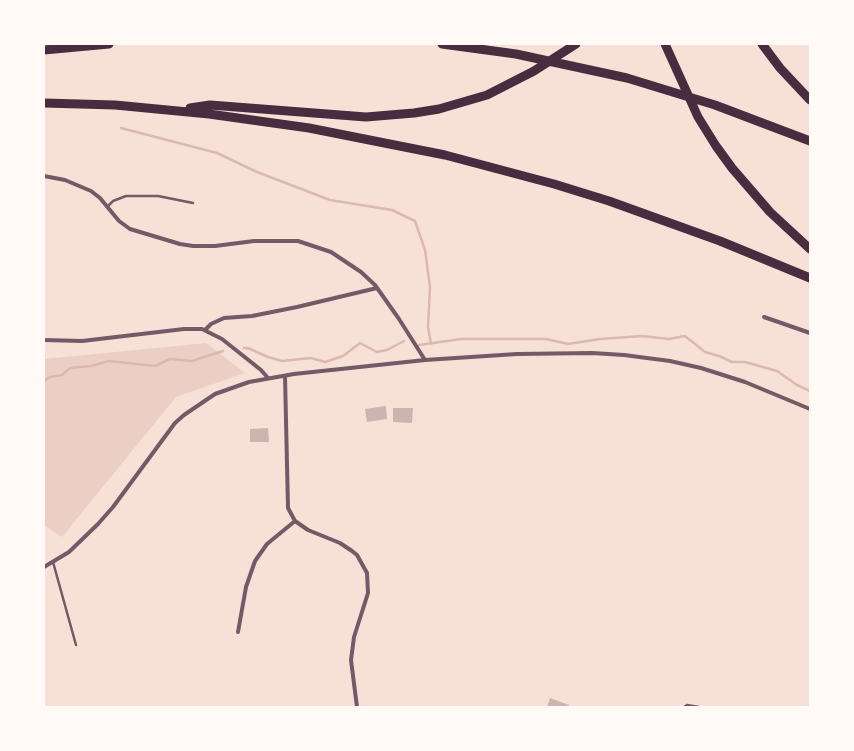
<!DOCTYPE html>
<html>
<head>
<meta charset="utf-8">
<style>
	body { margin:0 }
	#map { position:relative; width:854px; height:751px; overflow:hidden; background:#f7e1d7; font-family:"Source Sans 3",sans-serif }
	canvas { display:block }
	.frame { position:absolute; inset:0; border:45px solid #fffaf5; pointer-events:none }
</style>
</head>
<body>
<div id="map">
<canvas width="854" height="751"></canvas>
<div class="frame"></div>
</div>
<script>
const ctx = document.querySelector('canvas').getContext('2d');
ctx.lineJoin = 'round';
function paint(path, color) {
  ctx.fillStyle = color;
  ctx.fill(path, 'evenodd');
}
function shape(rows) {
  const path = new Path2D();
  for (const r of rows) {
    path.moveTo(r[0], r[1]);
    for (let i = 2; i < r.length; i += 2) path.lineTo(r[i], r[i + 1]);
  }
  return path;
}
function strokePath(path, color, width, dash) {
  ctx.strokeStyle = color;
  ctx.lineWidth = width;
  ctx.lineCap = dash ? 'butt' : 'round';
  ctx.setLineDash(dash || []);
  ctx.stroke(path);
}
paint(shape([
	[206,343,245,373,176,397,62,537,44,525,44,359]
]), '#ebcfc5');
strokePath(shape([
	[121,128,217,153,257,172,330,200,392,210,415,221,425,250,430,287,428,327,431,344],
	[419,345,461,339,546,339,568,344,600,339,642,336,669,339,685,336,705,352,719,356,732,362,745,362,777,371,797,385,810,391],
	[244,348,248,348,268,357,282,361,311,358,325,362,343,356,360,343,377,352,387,350,404,341],
	[44,381,50,377,62,375,70,368,91,366,109,361,155,366,170,359,192,361,223,351]
]), '#dcb8b0', 2.5);
paint(shape([
	[386,406,387,419,367,422,365,409],
	[393,408,413,408,412,423,393,422],
	[268,428,269,442,250,442,250,429],
	[550,698,569,705,568,707,547,707]
]), '#ccb4b1');
strokePath(shape([
	[108,206,113,201,126,196,158,196,193,203],
	[53,562,76,645],
	[684,707,687,705,699,707]
]), '#755966', 2.5);
strokePath(shape([
	[44,176,65,180,91,191,100,198,119,221,130,229,180,244,193,246,215,246,254,241,298,241,331,252,361,272,375,285,399,319,425,360],
	[764,317,810,333],
	[205,330,211,324,224,318,252,316,297,307,377,288],
	[44,340,82,341,184,329,202,329,222,339,261,370,268,378],
	[285,376,288,508,295,521,308,530,340,543,352,551,357,555,367,573,368,593,354,637,351,660,357,707],
	[44,567,69,552,98,524,113,507,175,423,184,415,215,394,249,382,294,374,425,360,517,354,592,353,624,355,670,361,701,368,745,382,810,409],
	[238,632,246,587,255,561,267,544,295,521]
]), '#755966', 4);
strokePath(shape([
	[442,44,516,54,627,78,715,105,810,141],
	[665,44,698,117,716,146,732,168,770,212,810,249],
	[762,44,780,68,810,100],
	[44,50,109,44],
	[44,103,115,105,209,114,309,128,445,155,554,184,609,201,720,241,810,278],
	[190,108,210,105,366,117,414,113,439,109,487,95,534,71,576,44]
]), '#4a2c40', 9);
</script>
</body>
</html>
